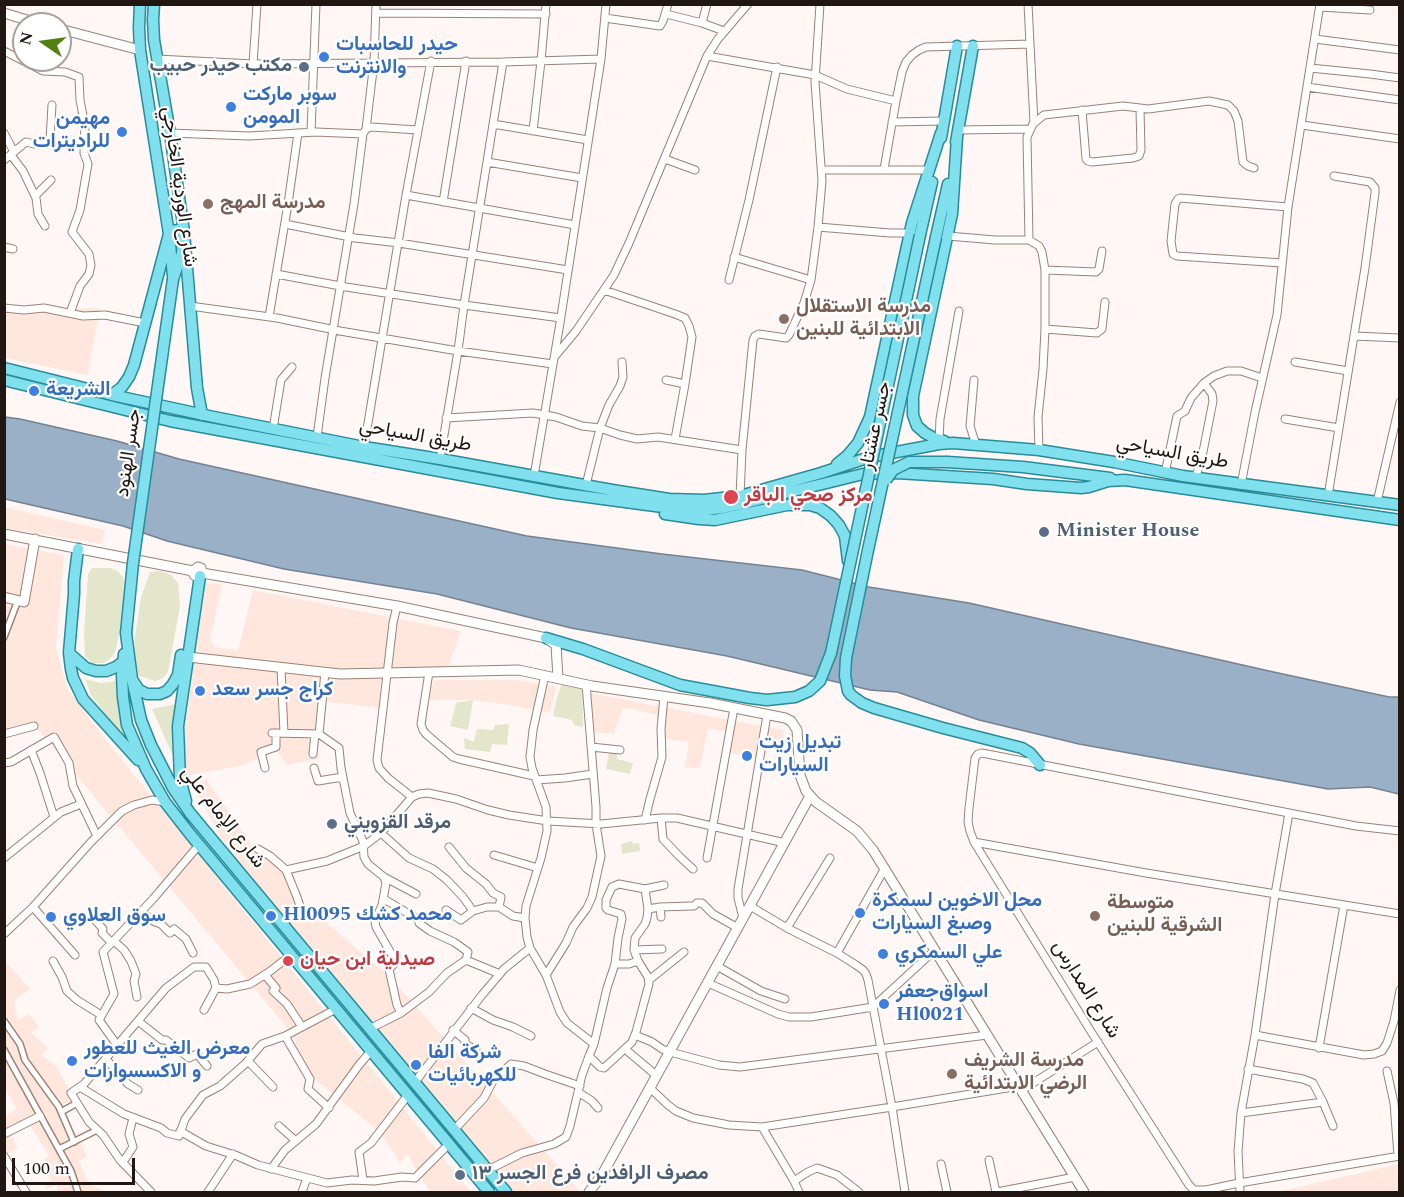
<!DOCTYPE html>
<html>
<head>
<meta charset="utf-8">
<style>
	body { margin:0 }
	#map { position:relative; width:1404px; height:1197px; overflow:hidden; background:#fef7f5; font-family:Spectral,serif }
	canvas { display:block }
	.frame { position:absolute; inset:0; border:6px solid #211712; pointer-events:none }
	.north { position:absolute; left:12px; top:12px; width:60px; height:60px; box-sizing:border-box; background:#fff; border:2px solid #a6a2a0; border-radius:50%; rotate:283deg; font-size:16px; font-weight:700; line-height:24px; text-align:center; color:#211712 }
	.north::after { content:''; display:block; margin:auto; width:21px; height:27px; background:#508113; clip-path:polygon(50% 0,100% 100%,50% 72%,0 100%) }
	.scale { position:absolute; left:12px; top:1158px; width:123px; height:27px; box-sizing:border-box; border:3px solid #211712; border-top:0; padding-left:8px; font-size:18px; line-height:21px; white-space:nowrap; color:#211712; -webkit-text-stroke:4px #fff; paint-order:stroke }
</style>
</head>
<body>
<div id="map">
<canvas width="1404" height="1197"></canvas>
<div class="frame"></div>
<div class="north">N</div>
<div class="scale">100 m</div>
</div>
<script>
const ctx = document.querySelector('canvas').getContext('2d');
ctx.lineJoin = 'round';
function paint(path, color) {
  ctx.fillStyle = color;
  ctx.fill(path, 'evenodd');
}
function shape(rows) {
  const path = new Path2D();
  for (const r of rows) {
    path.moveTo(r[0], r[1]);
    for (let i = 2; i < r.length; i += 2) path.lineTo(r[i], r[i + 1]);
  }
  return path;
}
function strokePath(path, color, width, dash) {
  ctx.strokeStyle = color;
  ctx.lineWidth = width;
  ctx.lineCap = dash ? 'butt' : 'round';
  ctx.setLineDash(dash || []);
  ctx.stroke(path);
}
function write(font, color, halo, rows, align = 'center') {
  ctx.font = font + ' Spectral,Vazirmatn,serif';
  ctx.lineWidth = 4.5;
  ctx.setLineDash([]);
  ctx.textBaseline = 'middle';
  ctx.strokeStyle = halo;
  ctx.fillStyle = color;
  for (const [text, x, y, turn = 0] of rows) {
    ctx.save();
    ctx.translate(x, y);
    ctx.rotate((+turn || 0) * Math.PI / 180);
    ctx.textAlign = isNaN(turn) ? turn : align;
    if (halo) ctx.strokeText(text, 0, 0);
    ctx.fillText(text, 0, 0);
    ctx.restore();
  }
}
paint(shape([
	[100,308,88,375,5,358,4,311],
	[4,507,105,530,102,544,5,528],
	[4,544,64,555,56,648,67,688,105,739,471,1192,430,1192,407,1154,400,1163,381,1133,307,1073,293,1035,36,727,5,736],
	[200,583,222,584,210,639,215,647,238,651,253,590,461,631,449,665,381,681,379,708,321,701,318,759,287,765,276,750,244,765,181,777,194,654],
	[434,680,517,680,556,687,550,713,510,705,473,700,428,700],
	[590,693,783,730,786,750,758,745,758,759,727,752,733,732,708,729,700,767,685,768,689,742,660,738,661,716,633,709,622,708,614,734,591,732],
	[206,779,254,848,289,871,305,905,389,976,581,1192,511,1192,263,898,221,838,193,786],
	[4,960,30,989,14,1001,18,1021,29,1014,39,1027,31,1033,48,1048,42,1055,57,1067,67,1086,72,1099,62,1105,87,1157,79,1160,85,1177,94,1186,106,1192,57,1192,57,1185,46,1189,45,1182,51,1181,43,1161,49,1156,30,1125,11,1135,18,1148,5,1155,5,1116,17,1109,5,1089],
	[1399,1164,1399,1192,1277,1192]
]), '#ffe7de');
paint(shape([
	[92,568,111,568,116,570,124,578,123,596,119,635,115,652,110,659,104,663,92,663,85,656,84,634,88,574],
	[160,571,171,575,178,583,180,606,168,672,163,678,155,681,139,676,134,662,135,637,141,597,150,572],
	[85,679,100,683,111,682,117,680,121,720,129,742,107,717,91,695],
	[562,682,582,686,583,727,574,725,572,720,553,716,556,701],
	[473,700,468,730,450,726,456,703],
	[176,704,174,714,174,758,152,709],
	[509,724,507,745,492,744,490,752,465,749,464,738,474,742,477,729,493,730,495,725],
	[609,752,617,753,617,759,633,763,630,774,606,769],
	[632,841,633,844,639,843,640,851,622,854,621,844]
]), '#e3e6cb');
const water = shape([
	[5,417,20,419,117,441,179,459,527,536,662,554,802,570,869,587,969,603,1269,671,1389,697,1399,697,1399,794,1370,787,1328,789,1079,744,979,720,897,692,870,690,727,656,571,628,437,594,284,569,167,541,123,526,5,499,5,417]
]);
paint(water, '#99b0c7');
strokePath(water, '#758291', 1.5);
const pedestrian = shape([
	[4,637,18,600],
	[4,1021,20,1044,25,1060,59,1107,74,1142],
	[4,1050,71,1171,78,1192],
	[61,1112,77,1103],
	[59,1149,97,1130]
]);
const minor = shape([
	[1028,4,1034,123],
	[1320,7,1370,10],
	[376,13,546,14],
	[666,14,702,23,724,31],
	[605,18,660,26,663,21,668,4],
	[702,23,707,4],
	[1315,39,1400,50],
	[4,51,43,71,65,72,79,77,80,100,85,126,84,153,88,164,80,210,72,232,89,254,91,265,89,274,80,286,70,313],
	[707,56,815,75,847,89,896,101],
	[157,59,253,64,503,62,601,59],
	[253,64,257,4],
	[1310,68,1370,74,1400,78],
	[1307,87,1400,100],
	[1082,110,1086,159,1088,161,1092,162,1133,158,1139,156,1141,150,1140,109],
	[892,122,944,121],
	[493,124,588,140],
	[1302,125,1400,139],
	[366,129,374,62,376,4],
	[958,130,1030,129],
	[533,131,541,61,546,4],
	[311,132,316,4],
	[4,133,14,152],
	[170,133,249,136,316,132,363,134],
	[11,155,23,171,36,198,38,214,45,226],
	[665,159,695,170],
	[4,160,26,142,34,144,50,140,52,105],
	[487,162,582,178],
	[884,169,896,101,902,72,906,62,912,55,919,50,926,47,1030,44],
	[822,170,930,170],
	[406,195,575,225],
	[35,196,51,180],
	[443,202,466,61],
	[285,224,355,238,399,243,568,270],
	[818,227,890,233,910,233],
	[948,236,995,240,1029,240,1039,246,1042,252,1045,270,1045,329,1043,369,1038,417,1039,450],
	[1029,240,1027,137,1033,124,1044,115,1123,106,1148,109,1209,101,1228,105,1234,111,1238,121,1243,162,1248,166,1254,168],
	[4,247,13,249],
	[734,257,811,280],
	[1282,263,1177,256,1173,254,1171,241,1175,204,1178,199,1180,198,1288,207],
	[1045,270,1096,272,1099,269,1102,251],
	[276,274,346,287,464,305,561,318],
	[729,280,749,200,777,67],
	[604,290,675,314,685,318,689,326,692,337,685,384,675,439],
	[190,306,277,318,340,331,458,351,553,364],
	[4,308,24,310,44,308,83,316,105,315,145,323],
	[269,317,288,204,298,133],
	[1045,329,1097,333,1102,329,1105,302],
	[1354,336,1400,338],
	[556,355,576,331,614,275,629,243,707,56,718,39,748,4],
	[1295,362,1348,371],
	[666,380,685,384],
	[974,380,970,426,976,445],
	[446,418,533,413,556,417,582,426,600,428,620,435,637,439,658,437,742,450],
	[1285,419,1339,428],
	[273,429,281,380,292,367],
	[317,437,325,378,354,204,363,134,366,129,371,127,418,130],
	[939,442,940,419,959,311],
	[364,447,406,195,431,61],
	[440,459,458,351,464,305,503,62],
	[1165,473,1177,416,1185,411,1191,398,1204,383,1214,376,1227,371,1241,371,1262,378],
	[534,476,560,323,601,59,606,4],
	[1195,478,1201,462,1213,401,1212,394,1204,383],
	[586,485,600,428,609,405,620,386,623,377,622,362],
	[1241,485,1255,412,1277,315,1288,207,1320,4],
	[740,496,742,450,753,340,755,336,759,334,786,338,789,335,804,303,811,280,818,227,822,181,815,82,820,4],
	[1328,496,1365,268,1375,193,1375,188,1370,182,1334,176],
	[1377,502,1400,402],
	[397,606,393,623,377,760,379,768,388,778,412,797],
	[281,668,284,733],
	[429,672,421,724,423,730,426,734,453,757,459,759,534,776],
	[545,675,533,730,530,757,532,768,546,807,547,831,541,858,526,906,525,918,527,937,530,948,546,975,560,1012,567,1023,594,1044],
	[272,733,319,734,339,748,341,768,350,813,363,841,364,857,368,864,384,877,386,883,382,905,375,921,376,927,396,962,389,969,397,1005,401,1013],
	[4,734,34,726],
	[319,734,325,672],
	[591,747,620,750],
	[31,750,40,773,54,817],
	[313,754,315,734],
	[4,763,11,762,54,737,69,763,73,786,97,836],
	[265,768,261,752,276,747,276,733],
	[314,768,318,781,343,777],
	[536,780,565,778,593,774],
	[661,818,663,839,679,856,693,869],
	[645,820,650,799,662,757,661,729,664,696],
	[1400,831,1356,826,1289,813,982,753,978,754,975,758,969,808,968,822,970,831,974,842,1090,1030,1189,1185,1194,1190,1206,1190,1239,1183,1400,1156],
	[381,833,409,858,433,869,447,880,463,897,473,911,487,907,499,907],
	[974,842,1146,873,1400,914],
	[449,847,466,868,486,884,493,893,501,897,499,907,513,916,525,918],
	[258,849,270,856,286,870,297,897,301,909,301,912,282,922],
	[494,855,538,868],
	[4,858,61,812,81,804],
	[707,858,734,708],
	[286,870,327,861,364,846,381,833,412,797,419,794,428,793,456,799,488,810,509,815,548,821,601,824,661,818,677,818,785,843],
	[384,877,416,894],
	[645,889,664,885],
	[384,899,419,920,419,923,430,931,454,942,468,952,466,960],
	[750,906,787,928,837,953,856,965,863,970,866,974,868,980,892,1107,905,1192],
	[33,907,75,955],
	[660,907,661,917],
	[648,909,660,907,690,906,694,906,697,903,702,903,713,914,738,928],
	[446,910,461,920,473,911],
	[141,912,155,922,161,924,170,933,174,929,186,939,193,953],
	[743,918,738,898,738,889,767,715],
	[95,920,103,929,102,933,112,943],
	[787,928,830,858],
	[4,934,33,907,91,842,122,811,134,805,152,800,165,802],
	[114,941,124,950,131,961,136,974,134,981,137,997],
	[634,950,662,949],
	[837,953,885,868],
	[53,961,62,977,67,991,77,1000,101,1015],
	[615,964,629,964,638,961],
	[717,966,761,991,785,999],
	[265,975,276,988,273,991,287,1004,302,1027],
	[546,975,566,943,573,927,587,908,592,897,601,856,596,824,596,807,586,684],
	[649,980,684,952],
	[708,983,778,1014,789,1017,811,1017,873,1007,935,950],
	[216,988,227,989,250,984,269,972,291,955],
	[471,1008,493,1020,513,1027,531,1036],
	[138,1021,162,1040,166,1040,189,1058,197,1054,207,1066],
	[371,1028,401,1013,429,992,447,973,466,960,500,974],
	[453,1030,465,1040,465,1044,476,1050],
	[635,1035,652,1042,662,1049,670,1052,719,1065,740,1067,987,1035],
	[1255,1035,1364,1055,1374,1054,1382,1051,1387,1043,1394,1021,1400,990],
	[285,1036,310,1079,308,1089,329,1108],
	[117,1045,99,1020,114,994,103,952,153,899,199,845],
	[1319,1048,1344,905],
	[625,1049,657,1076],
	[106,1059,128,1084,138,1090],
	[248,1061,273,1087],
	[1248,1069,1303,1079,1313,1083,1323,1102,1333,1126],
	[1387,1071,1394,1103,1398,1156],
	[415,1082,482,995,504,969,530,948],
	[80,1087,124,1114,161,1128,167,1133,179,1136,185,1119,203,1095,220,1086,245,1064,262,1044,285,1036,336,1009],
	[650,1088,668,1105,676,1111,693,1118,729,1125,762,1127,892,1107,1019,1086],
	[1022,1090,1098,1042],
	[578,1092,592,1101,598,1108],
	[1241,1113,1323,1102],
	[279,1126,296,1141],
	[762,1127,794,1181,799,1192],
	[455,1129,484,1098,494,1079,511,1064,524,1066,545,1074,580,1086],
	[180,1131,206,1146,235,1155,258,1165,327,1183,352,1180,374,1181,402,1177,415,1178,449,1144],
	[4,1134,40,1116],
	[4,1156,26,1192],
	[989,1160,996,1192],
	[123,1162,133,1147,129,1134,133,1118],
	[941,1164,947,1192],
	[271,1169,285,1150,316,1124,359,1065,371,1051],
	[488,1170,522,1153,554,1144,566,1137,570,1126,582,1075,589,1056,594,1044,607,988,615,964,618,938,622,919,621,914,608,910,606,908,606,900,612,887,619,884,645,889,648,909,647,918,645,924,635,938,634,950,638,961,648,977,649,984,636,1032,632,1042,604,1068,600,1067,589,1056],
	[363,1180,359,1152,371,1143,408,1095],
	[794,1181,808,1172,817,1168,837,1175,859,1192],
	[151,1192,120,1160,103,1135,89,1122,71,1093,84,1084,166,988,194,967,206,967,214,980,216,988,204,1010],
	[208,1192,233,1154],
	[302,1192,307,1178],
	[997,1192,1075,1177],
	[1240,1192,1238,1151,1241,1113,1255,1035,1275,894,1289,813]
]);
const tertiary = shape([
	[4,13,40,24],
	[60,29,140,50],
	[4,534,193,571,198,567,201,568,202,573,200,576,197,577,194,575,193,571],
	[202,573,397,606,546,638,556,645,558,678],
	[4,597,24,602,35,539],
	[188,657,340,674,519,670,592,686,710,703,785,718,791,721,797,730,800,775,806,791,816,802,857,831,873,850,1084,1192],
	[589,1192,602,1175,810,796]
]);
const primary = shape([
	[140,4,139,27,140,50,169,234,173,276],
	[154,4,153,20,154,40,170,133,184,232,182,253,173,279],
	[941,138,957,46],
	[956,142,973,46],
	[920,235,932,182],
	[936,237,948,184],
	[4,368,112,395,209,416,364,447,440,459,612,490,669,499,704,500,740,496,821,473,870,457,939,444,953,443,1039,450,1114,462,1183,476,1400,505],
	[4,380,170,421,558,493,670,508,705,510,721,508,741,504,863,474,897,473,993,479,1027,484,1081,488,1089,487,1108,481,1125,480,1400,520],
	[112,395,122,387,129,377,134,365,169,234,172,231,178,230,184,232,197,388,202,415],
	[944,441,934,438,925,433,917,426,913,415,913,396,952,214,957,137],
	[947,462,1023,467,1110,478],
	[837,464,848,455,858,443,870,417,912,223,941,133],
	[665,514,699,519,715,520,787,505,810,505,820,508,831,516,839,525,845,536,848,561],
	[78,549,74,581,74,594,69,653,71,669,73,678,83,699,138,760],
	[126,633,132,679,141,720,151,745,173,788,190,813,506,1192],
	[546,638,583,649,680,685,750,698,767,700,795,697,809,691,820,681,831,653],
	[69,653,86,668,96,671,106,671,116,667,124,661],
	[124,654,122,675,123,697,127,725,146,769,165,802,190,834,489,1192],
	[846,658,845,676,848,691,851,695,862,703,874,708,943,728,1022,748,1030,753,1040,765],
	[133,681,139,690,147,694,160,694,167,691,173,684,178,675,181,655],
	[186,801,180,779,178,726,200,576]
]);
strokePath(pedestrian, '#9d8176', 8);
strokePath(minor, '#9d8176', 9);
strokePath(tertiary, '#9d8176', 11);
strokePath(primary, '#288c9a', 13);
strokePath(pedestrian, '#fff', 5);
strokePath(minor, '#fff', 7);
strokePath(tertiary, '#fff', 9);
strokePath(primary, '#80e0ee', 10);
const primaryBridge = shape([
	[886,480,893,470,909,462,947,462],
	[126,633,133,563,173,279],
	[831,653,920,235],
	[846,658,868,550,936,237]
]);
strokePath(primaryBridge, '#288c9a', 13, []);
strokePath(primaryBridge, '#80e0ee', 10);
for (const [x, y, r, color] of [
	[324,57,6,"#3f7fe0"],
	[304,67,6,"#5c6f8a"],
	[231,107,6,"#3f7fe0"],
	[122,132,6,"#3f7fe0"],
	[208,204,6,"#8d6e63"],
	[784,319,6,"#8d6e63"],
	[34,391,6,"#3f7fe0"],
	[731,497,8,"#e0444e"],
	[1044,532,6,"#5c6f8a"],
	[200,691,6,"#3f7fe0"],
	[747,756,6,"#3f7fe0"],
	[332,824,6,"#5c6f8a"],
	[860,913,6,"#3f7fe0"],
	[271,916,6,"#3f7fe0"],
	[1095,916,6,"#8d6e63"],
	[51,917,6,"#3f7fe0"],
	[883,954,6,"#3f7fe0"],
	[288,961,6,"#e0444e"],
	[884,1004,6,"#3f7fe0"],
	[72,1061,6,"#3f7fe0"],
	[416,1065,6,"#3f7fe0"],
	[952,1074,6,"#8d6e63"],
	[460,1175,6,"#5c6f8a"]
]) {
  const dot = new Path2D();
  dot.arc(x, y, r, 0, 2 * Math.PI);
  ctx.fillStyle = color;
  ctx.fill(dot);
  strokePath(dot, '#fff', 2);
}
write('bold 20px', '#366cbe', '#fff', [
	["حيدر للحاسبات",336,46],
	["والانترنت",336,69],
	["سوبر ماركت",243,96],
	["المومن",243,119],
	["مهيمن",110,120,"right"],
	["للراديترات",110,143,"right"],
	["الشريعة",46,391],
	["كراج جسر سعد",212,691],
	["تبديل زيت",759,744],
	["السيارات",759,767],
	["محل الاخوين لسمكرة",872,902],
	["وصبغ السيارات",872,925],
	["Hl0095 محمد كشك",283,916],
	["سوق العلاوي",63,917],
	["علي السمكري",895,954],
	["اسواق‌جعفر",896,993],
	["Hl0021",896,1016],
	["معرض الغيث للعطور",84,1050],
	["و الاكسسوارات",84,1073],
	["شركة الفا",428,1054],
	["للكهربائيات",428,1077]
], 'left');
write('bold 20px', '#4e5e75', '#fff', [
	["مكتب حيدر حبيب",292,67,"right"],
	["Minister House",1056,532],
	["مرقد القزويني",344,824],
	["مصرف الرافدين فرع الجسر ١٣",472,1175]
], 'left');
write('20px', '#211712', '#fff', [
	["شارع الوردية الخارجي",178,187,82],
	["جسر عشتار",877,426,-78],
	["طريق السياحي",415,437,10],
	["جسر الهنود",130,453,-82],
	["طريق السياحي",1172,454,10],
	["شارع الإمام علي",222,818,52],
	["شارع المدارس",1085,990,58]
]);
write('bold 20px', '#785e54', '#fff', [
	["مدرسة المهج",220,204],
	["مدرسة الاستقلال",796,308],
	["الابتدائية للبنين",796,331],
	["متوسطة",1107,904],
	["الشرقية للبنين",1107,927],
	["مدرسة الشريف",964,1062],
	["الرضي الابتدائية",964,1085]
], 'left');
write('bold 20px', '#be3a42', '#fff', [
	["مركز صحي الباقر",744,497],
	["صيدلية ابن حيان",300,961]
], 'left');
</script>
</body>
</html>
